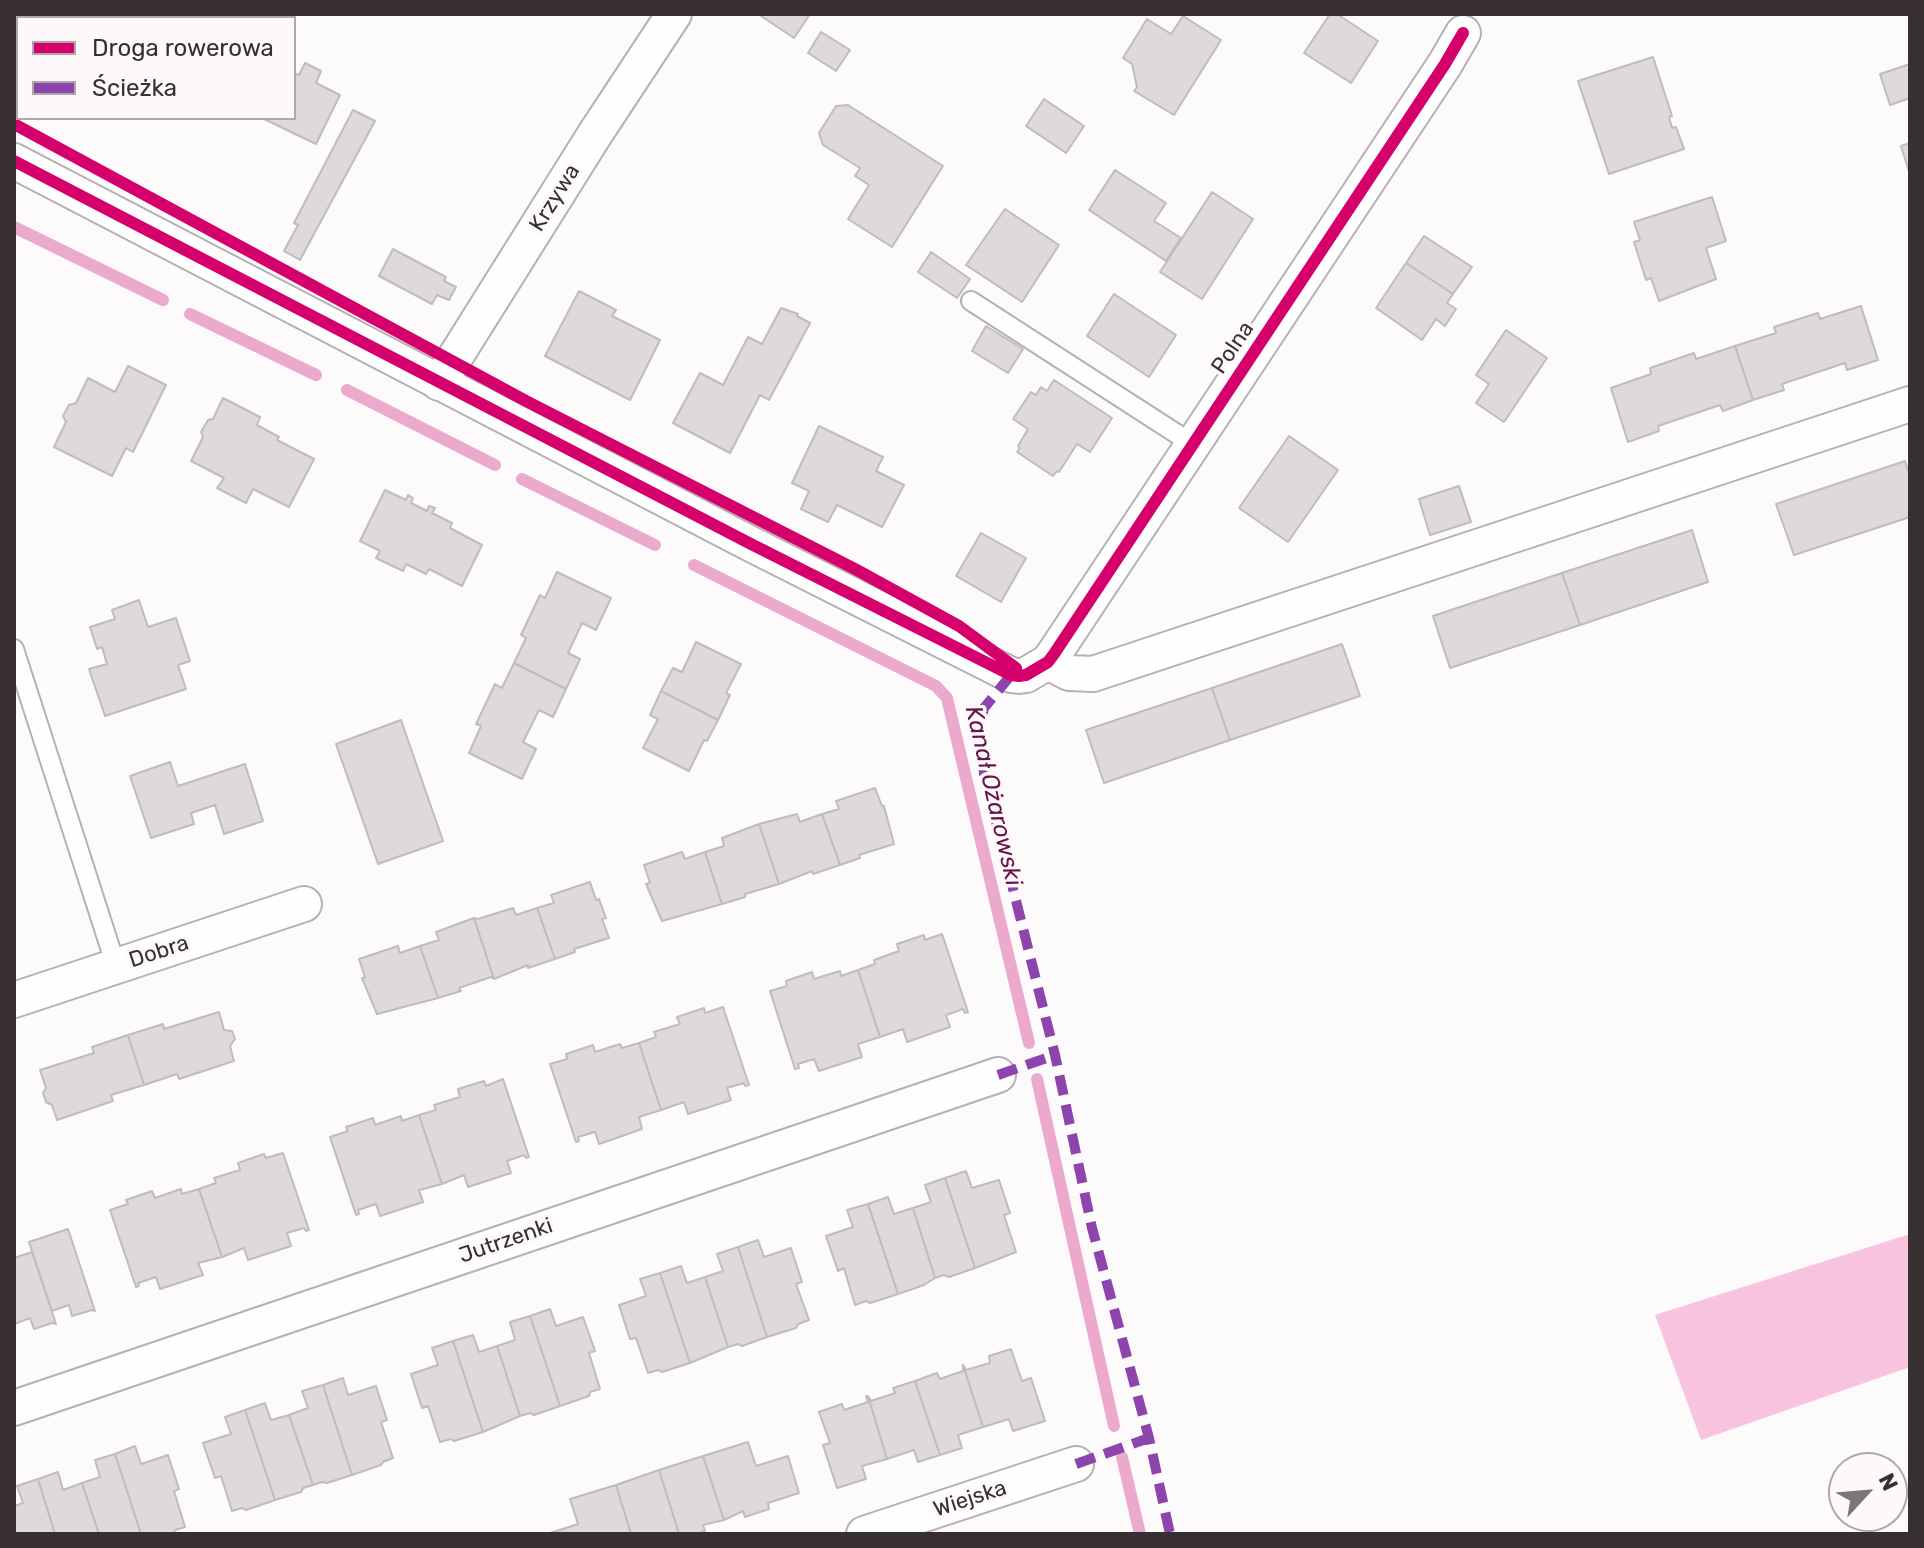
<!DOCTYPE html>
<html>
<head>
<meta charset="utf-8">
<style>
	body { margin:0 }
	#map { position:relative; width:1924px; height:1548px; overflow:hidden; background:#fcfafb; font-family:Rubik,sans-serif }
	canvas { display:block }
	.frame { position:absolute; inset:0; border:16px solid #372f32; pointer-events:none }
	.legend { position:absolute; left:16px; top:16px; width:280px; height:104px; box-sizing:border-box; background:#fdf9fb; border:2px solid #aea8ab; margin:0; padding:10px 14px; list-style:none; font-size:24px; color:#372f32 }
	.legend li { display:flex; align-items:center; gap:16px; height:40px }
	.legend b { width:40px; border:2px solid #aea8ab }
	.north { position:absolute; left:1828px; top:1452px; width:80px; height:80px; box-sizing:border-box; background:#fdf9fb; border:2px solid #aea8ab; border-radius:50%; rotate:64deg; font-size:22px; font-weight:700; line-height:32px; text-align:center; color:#372f32 }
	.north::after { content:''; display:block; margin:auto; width:28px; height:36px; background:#7c7678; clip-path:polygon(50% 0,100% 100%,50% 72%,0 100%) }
</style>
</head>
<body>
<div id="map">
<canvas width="1924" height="1548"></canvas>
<div class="frame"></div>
<ul class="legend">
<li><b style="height:10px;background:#d6006c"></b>Droga rowerowa</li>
<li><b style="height:10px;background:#8e44ad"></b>Ścieżka</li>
</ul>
<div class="north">N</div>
</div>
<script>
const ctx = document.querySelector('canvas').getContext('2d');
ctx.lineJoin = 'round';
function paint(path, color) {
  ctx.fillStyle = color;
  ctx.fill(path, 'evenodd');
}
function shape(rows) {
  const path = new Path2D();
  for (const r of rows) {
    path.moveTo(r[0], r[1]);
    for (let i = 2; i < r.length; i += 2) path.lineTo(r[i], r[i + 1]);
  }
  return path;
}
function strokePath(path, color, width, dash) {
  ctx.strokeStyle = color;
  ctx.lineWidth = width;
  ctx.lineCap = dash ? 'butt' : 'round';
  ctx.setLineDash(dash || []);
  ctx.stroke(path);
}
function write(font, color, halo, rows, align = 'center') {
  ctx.font = font + ' Rubik,sans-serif';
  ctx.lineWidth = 7;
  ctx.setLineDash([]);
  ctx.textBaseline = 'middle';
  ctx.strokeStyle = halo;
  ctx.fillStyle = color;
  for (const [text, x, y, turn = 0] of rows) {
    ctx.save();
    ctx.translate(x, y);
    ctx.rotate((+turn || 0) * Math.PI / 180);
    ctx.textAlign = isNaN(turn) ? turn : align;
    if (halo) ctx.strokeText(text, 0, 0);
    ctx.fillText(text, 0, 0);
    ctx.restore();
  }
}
paint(shape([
	[1910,1234,1910,1367,1701,1440,1655,1315]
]), '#f7c3de');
strokePath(shape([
	[14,227,163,300],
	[190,314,316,375],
	[347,390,495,465],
	[522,479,655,545],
	[694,565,936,686,947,698,1029,1043],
	[1037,1079,1114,1426],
	[1122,1457,1140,1534]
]), '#ebaacc', 12);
const building = shape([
	[208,14,233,14,238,17,206,18,208,14],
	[758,14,810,14,794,38,758,14],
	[1330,14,1337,14,1378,41,1351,83,1304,53,1330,14],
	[1183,16,1221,40,1174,115,1134,91,1137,87,1132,64,1123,58,1147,19,1171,34,1183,16],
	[821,32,850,50,836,71,808,53,821,32],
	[1653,57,1672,116,1669,117,1672,128,1676,127,1684,149,1609,174,1578,81,1653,57],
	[305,63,321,71,316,83,340,95,316,144,262,118,294,118,294,73,299,75,305,63],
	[1910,64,1910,98,1890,105,1880,74,1910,64],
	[1044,99,1084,126,1066,153,1026,126,1044,99],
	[848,105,943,166,892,247,848,219,869,185,855,176,860,168,823,145,819,133,836,106,848,105],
	[353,110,375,121,300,260,284,251,298,225,294,223,353,110],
	[1910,143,1910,175,1901,146,1910,143],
	[1115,170,1166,203,1154,221,1181,238,1166,261,1089,210,1115,170],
	[1212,192,1253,219,1202,299,1160,272,1212,192],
	[1712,197,1726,241,1706,248,1716,279,1659,301,1651,278,1646,280,1634,242,1640,240,1634,222,1712,197],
	[1005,209,1059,245,1022,302,966,265,1005,209],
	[1424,236,1472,267,1453,294,1406,263,1424,236],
	[393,249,446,277,444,281,456,287,449,300,437,295,432,304,379,276,393,249],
	[931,252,970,279,957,298,918,272,931,252],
	[1406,263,1453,294,1447,303,1456,309,1445,326,1436,319,1422,340,1376,308,1406,263],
	[579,291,616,310,612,316,660,340,630,400,545,356,579,291],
	[1114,294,1176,335,1149,377,1087,336,1114,294],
	[1861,306,1878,360,1847,370,1845,363,1782,384,1784,390,1753,400,1735,346,1776,333,1774,327,1818,313,1820,319,1861,306],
	[781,308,798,314,797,316,810,323,769,400,760,395,730,453,673,423,700,373,723,385,748,337,762,344,781,308],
	[986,326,1023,349,1008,373,972,351,986,326],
	[1506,330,1547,358,1504,422,1476,403,1489,384,1476,375,1506,330],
	[1735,346,1753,400,1723,411,1720,405,1658,426,1659,431,1628,442,1611,388,1651,374,1650,368,1694,353,1696,359,1735,346],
	[128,366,166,385,133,452,126,448,112,476,54,447,66,422,63,416,69,405,76,403,88,378,115,392,128,366],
	[1054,380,1112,418,1090,452,1077,444,1059,472,1057,471,1053,476,1017,452,1020,448,1018,446,1028,429,1013,419,1031,392,1036,395,1041,387,1047,391,1054,380],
	[223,398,260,417,257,425,279,437,277,440,314,459,289,507,253,489,246,503,217,488,224,478,191,461,203,437,201,432,208,420,213,419,223,398],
	[819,426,883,457,876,471,904,485,882,527,837,505,828,522,801,509,809,491,792,483,819,426],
	[1289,436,1338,470,1288,542,1239,508,1289,436],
	[1905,461,1910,476,1910,517,1794,555,1776,504,1905,461],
	[1459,486,1471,522,1430,535,1419,499,1459,486],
	[385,490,406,500,408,495,413,498,411,503,427,511,429,506,435,508,432,513,452,523,450,528,482,545,462,586,429,569,426,574,406,564,403,571,376,558,380,551,360,541,385,490],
	[1692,530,1708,582,1580,625,1562,573,1692,530],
	[981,533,1026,558,1001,602,956,576,981,533],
	[557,572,611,598,596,630,582,623,568,653,580,659,566,689,514,663,526,638,521,635,540,595,545,598,557,572],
	[1562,573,1580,625,1450,668,1433,616,1562,573],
	[139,600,148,627,176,618,190,661,178,665,186,689,105,716,89,669,107,664,102,647,97,649,90,627,115,619,112,610,139,600],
	[696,642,741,664,726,693,730,695,718,720,661,691,673,668,682,672,696,642],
	[1342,644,1360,696,1230,740,1212,688,1342,644],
	[514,663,566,689,553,717,539,710,523,742,536,749,522,779,469,753,481,726,476,724,495,684,502,688,514,663],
	[1212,688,1230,740,1104,783,1086,730,1212,688],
	[661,691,718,720,707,741,704,740,689,771,643,748,658,719,650,715,661,691],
	[401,720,443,841,378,864,336,744,401,720],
	[170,762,178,786,245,764,263,821,224,834,215,805,191,813,194,824,151,838,130,776,170,762],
	[875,788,882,806,884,806,894,844,859,855,860,858,840,865,822,814,839,809,836,801,875,788],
	[797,814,800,822,822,814,840,865,813,874,812,871,779,884,759,824,797,814],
	[759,824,779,884,745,894,745,897,722,904,705,852,724,846,722,838,759,824],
	[682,852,685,859,705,852,722,904,662,921,646,884,650,883,644,865,682,852],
	[590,882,596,900,599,899,606,918,602,919,609,938,574,949,575,952,555,959,537,908,554,903,551,895,590,882],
	[513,908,516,915,537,908,555,959,528,968,528,965,494,979,474,918,478,919,513,908],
	[474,918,494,979,491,977,459,988,461,991,438,998,420,946,439,940,436,932,474,918],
	[942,934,968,1012,965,1013,963,1009,946,1015,950,1027,907,1042,903,1029,880,1037,858,970,875,964,874,960,899,951,897,944,924,935,925,940,942,934],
	[398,946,400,953,420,946,438,998,377,1014,362,978,365,977,359,959,398,946],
	[858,970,880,1037,858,1044,862,1057,819,1071,814,1059,798,1064,799,1068,795,1069,770,991,787,986,786,981,812,972,814,979,840,971,841,976,858,970],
	[723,1007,749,1085,745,1086,744,1083,727,1088,731,1100,688,1114,684,1102,661,1110,639,1043,656,1037,654,1032,680,1024,677,1017,704,1008,705,1013,723,1007],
	[219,1012,224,1030,232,1031,235,1039,230,1046,234,1061,179,1079,177,1074,144,1085,128,1035,163,1024,164,1029,219,1012],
	[128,1035,144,1085,111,1095,113,1101,57,1120,52,1105,46,1102,43,1093,46,1088,40,1070,94,1053,92,1047,128,1035],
	[639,1043,661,1110,639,1117,642,1129,599,1144,595,1132,578,1137,579,1141,576,1142,550,1064,567,1059,566,1054,593,1045,595,1052,620,1044,622,1048,639,1043],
	[503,1079,529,1157,526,1158,524,1155,507,1161,511,1173,468,1187,464,1175,442,1184,419,1115,436,1110,434,1105,460,1097,458,1089,484,1081,486,1086,503,1079],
	[419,1115,442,1184,419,1190,423,1202,380,1216,376,1204,358,1210,359,1214,356,1215,330,1137,348,1131,346,1127,373,1118,375,1125,401,1116,402,1121,419,1115],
	[283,1153,309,1230,306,1231,304,1228,287,1233,291,1246,248,1260,244,1248,222,1257,199,1189,216,1183,214,1178,240,1170,238,1163,264,1154,266,1158,283,1153],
	[966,1171,972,1188,999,1180,1010,1213,1004,1215,1016,1252,975,1268,945,1178,966,1171],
	[945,1178,975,1268,949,1277,944,1275,935,1278,913,1208,931,1202,925,1185,945,1178],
	[181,1189,182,1194,199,1189,222,1257,198,1263,203,1275,160,1289,156,1277,138,1283,139,1286,136,1287,110,1210,128,1204,126,1200,152,1191,155,1198,181,1189],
	[888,1197,894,1214,913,1208,935,1278,924,1285,898,1294,868,1204,888,1197],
	[868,1204,898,1294,870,1303,866,1301,855,1305,844,1268,838,1271,826,1236,853,1227,847,1210,868,1204],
	[68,1229,95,1311,92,1310,72,1316,69,1305,52,1311,29,1242,68,1229],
	[758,1240,764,1257,791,1248,802,1282,796,1284,809,1320,798,1324,796,1328,767,1337,738,1247,758,1240],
	[738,1247,767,1337,742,1346,738,1344,728,1347,705,1277,723,1271,717,1254,738,1247],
	[32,1252,56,1324,52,1323,34,1329,30,1318,14,1324,14,1258,32,1252],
	[681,1266,687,1283,705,1277,728,1347,690,1363,660,1273,681,1266],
	[660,1273,690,1363,662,1372,658,1370,648,1373,636,1338,630,1339,619,1305,646,1296,640,1279,660,1273],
	[550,1309,556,1326,583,1317,595,1351,589,1353,600,1389,590,1392,589,1396,560,1406,530,1316,550,1309],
	[530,1316,560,1406,534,1415,530,1413,520,1416,497,1346,515,1340,510,1322,530,1316],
	[473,1335,479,1352,497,1346,520,1416,483,1432,453,1341,473,1335],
	[453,1341,483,1432,454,1441,451,1439,440,1442,428,1406,422,1408,411,1374,438,1365,432,1348,453,1341],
	[1011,1349,1022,1381,1031,1378,1045,1421,1013,1431,1009,1419,983,1427,963,1365,966,1370,990,1363,989,1356,1011,1349],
	[963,1365,983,1427,958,1435,962,1448,940,1455,915,1381,937,1373,940,1379,963,1371,963,1365],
	[343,1378,348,1395,376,1386,387,1420,381,1422,393,1458,383,1462,381,1465,352,1475,323,1385,343,1378],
	[915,1381,940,1455,918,1462,914,1450,887,1459,868,1396,871,1401,895,1393,893,1388,915,1381],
	[323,1385,352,1475,327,1483,322,1482,313,1485,289,1415,308,1408,302,1391,323,1385],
	[866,1396,868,1396,887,1459,862,1466,866,1479,837,1488,823,1445,830,1443,819,1412,842,1404,844,1410,868,1402,866,1396],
	[265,1403,271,1420,289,1415,313,1485,303,1488,301,1492,275,1500,245,1410,265,1403],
	[245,1410,275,1500,246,1510,242,1508,232,1511,221,1476,215,1478,203,1443,231,1434,225,1417,245,1410],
	[748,1442,756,1466,788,1456,799,1493,768,1503,769,1509,745,1517,743,1511,724,1520,703,1456,748,1442],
	[135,1446,141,1464,168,1455,179,1489,174,1491,185,1527,175,1530,174,1534,141,1534,115,1454,135,1446],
	[115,1454,141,1534,99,1534,82,1483,100,1477,95,1460,115,1454],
	[703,1456,724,1520,703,1525,705,1531,697,1534,679,1534,659,1470,703,1456],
	[659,1470,679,1534,631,1534,616,1485,659,1470],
	[58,1472,63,1490,82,1483,99,1534,55,1534,38,1479,58,1472],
	[38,1479,55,1534,14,1534,14,1506,23,1503,17,1486,38,1479],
	[616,1485,631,1534,547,1534,578,1524,570,1499,616,1485]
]);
paint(building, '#ded9db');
strokePath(building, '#c0bbbd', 2);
const lane = shape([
	[971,301,1194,445],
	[14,649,116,966]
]);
const street = shape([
	[14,161,749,543,1011,675,1019,676,1026,675,1048,662,1054,654,1445,64,1463,33],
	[439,383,595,134,674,14],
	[1048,662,1069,673,1093,674,1910,404],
	[14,1000,304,904],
	[14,1408,998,1075],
	[864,1534,1076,1464]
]);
strokePath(lane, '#b5b1b3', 22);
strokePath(street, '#b5b1b3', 38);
strokePath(lane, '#fffefe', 18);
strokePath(street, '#fffefe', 34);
strokePath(shape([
	[1011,675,984,708,980,726,984,774,1055,1055,1092,1228,1149,1438,1170,1534],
	[998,1075,1055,1055],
	[1076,1464,1149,1438]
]), '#8e44ad', 10, [20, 10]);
strokePath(shape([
	[14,124,526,401,855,569,959,626,1016,668],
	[14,161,749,543,1011,675,1019,676,1026,675,1048,662,1054,654,1445,64,1463,33]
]), '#d6006c', 12);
write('22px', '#372f32', '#fdf9fb', [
	["Krzywa",555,198,-58],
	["Polna",1233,348,-56],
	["Dobra",159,952,-18],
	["Jutrzenki",506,1241,-19],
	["Wiejska",970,1499,-18]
]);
write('italic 24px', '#651546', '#fdf9fb', [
	["Kanał Ożarowski",993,796,77]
]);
</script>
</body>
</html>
